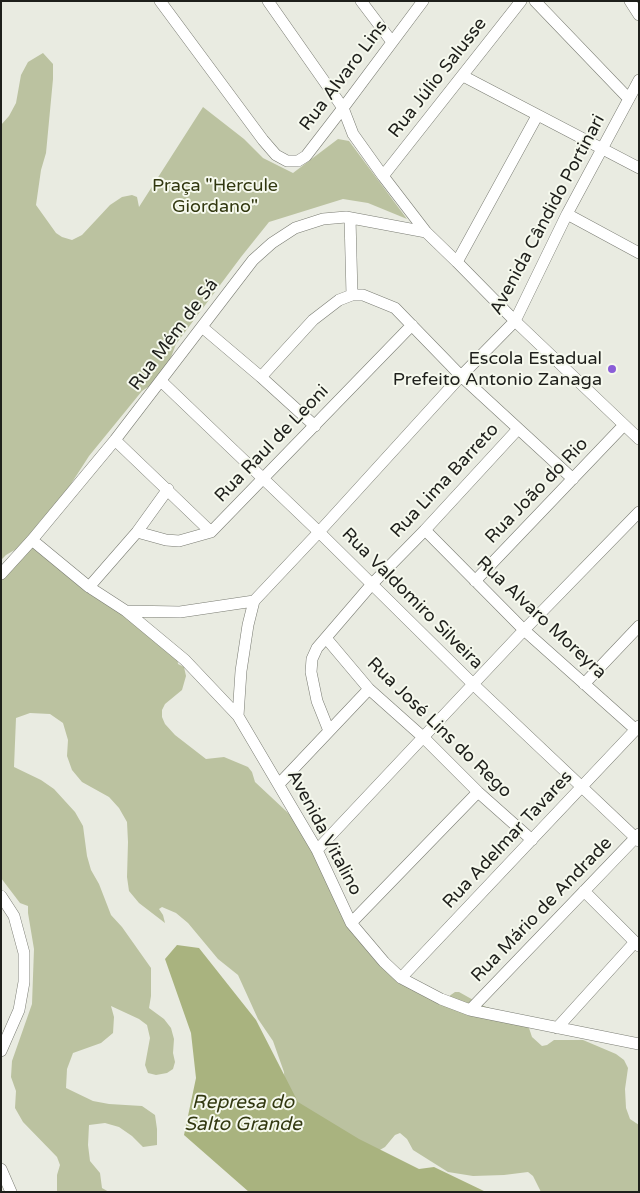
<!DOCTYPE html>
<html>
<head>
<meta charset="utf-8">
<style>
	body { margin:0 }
	#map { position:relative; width:640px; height:1193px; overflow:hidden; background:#e9ebe1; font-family:"Varela Round",sans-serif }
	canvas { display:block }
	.frame { position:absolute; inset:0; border:2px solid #1e1f1b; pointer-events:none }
</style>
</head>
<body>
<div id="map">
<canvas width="640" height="1193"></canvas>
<div class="frame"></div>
</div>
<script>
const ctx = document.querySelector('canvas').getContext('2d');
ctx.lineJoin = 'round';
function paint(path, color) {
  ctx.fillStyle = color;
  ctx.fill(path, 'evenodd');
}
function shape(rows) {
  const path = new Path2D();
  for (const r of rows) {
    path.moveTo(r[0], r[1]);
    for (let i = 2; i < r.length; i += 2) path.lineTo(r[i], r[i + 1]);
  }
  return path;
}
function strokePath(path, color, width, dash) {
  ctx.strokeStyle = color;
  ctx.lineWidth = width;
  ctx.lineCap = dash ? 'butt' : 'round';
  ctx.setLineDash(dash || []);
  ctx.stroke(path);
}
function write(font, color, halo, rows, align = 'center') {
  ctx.font = font + ' "Varela Round",sans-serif';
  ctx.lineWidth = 4;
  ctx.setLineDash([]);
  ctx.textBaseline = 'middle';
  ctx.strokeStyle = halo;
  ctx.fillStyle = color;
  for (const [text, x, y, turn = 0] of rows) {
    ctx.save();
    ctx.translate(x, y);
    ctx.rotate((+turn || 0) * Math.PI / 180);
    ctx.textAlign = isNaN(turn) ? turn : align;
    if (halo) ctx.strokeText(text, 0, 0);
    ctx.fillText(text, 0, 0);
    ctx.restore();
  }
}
paint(shape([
	[43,53,53,64,53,79,46,153,41,170,36,205,56,233,62,237,72,240,82,235,110,205,122,197,132,195,137,197,139,207,203,107,244,139,263,158,293,173,338,139,349,141,407,219,368,203,343,199,269,222,241,257,176,344,168,365,151,385,142,391,89,456,58,504,41,520,33,531,33,535,177,655,178,664,184,667,186,676,182,690,165,704,162,710,162,717,165,724,175,735,206,759,224,757,248,767,252,772,255,782,301,825,339,905,373,958,389,971,445,999,455,992,459,992,484,1006,519,1018,528,1025,532,1037,542,1046,547,1045,554,1040,583,1040,616,1054,624,1060,628,1068,625,1089,626,1108,630,1119,639,1125,639,1192,541,1192,533,1176,528,1172,504,1175,473,1176,448,1172,413,1150,407,1139,400,1133,395,1135,385,1147,378,1151,343,1146,285,1093,284,1072,273,1041,258,1019,238,975,218,959,188,923,176,913,162,907,159,909,163,915,165,923,139,903,129,891,127,877,128,842,127,822,119,808,109,797,82,782,72,770,67,756,68,740,63,723,50,714,30,713,16,718,14,767,41,780,54,789,75,812,83,826,87,856,91,870,99,884,111,915,122,927,151,968,151,996,149,1008,164,1019,171,1028,174,1039,173,1053,175,1062,173,1069,167,1073,156,1075,148,1073,145,1065,150,1038,147,1025,139,1019,111,1006,114,1017,113,1033,101,1043,73,1053,67,1069,66,1088,93,1101,109,1104,142,1106,155,1115,157,1129,157,1145,143,1147,132,1136,119,1127,105,1123,89,1125,88,1145,90,1161,100,1173,102,1188,109,1192,57,1192,57,1175,60,1165,57,1157,23,1122,15,1108,16,1091,11,1077,12,1061,32,1004,34,949,28,913,28,906,20,903,1,878,1,579,7,573,18,548,6,555,1,560,1,125,9,116,16,103,21,75,28,62]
]), '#bbc2a0');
paint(shape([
	[177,945,199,948,256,1020,298,1102,359,1139,419,1169,434,1167,486,1192,249,1192,184,1135,196,1078,191,1033,165,959]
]), '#a9b37f');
const minor = shape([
	[160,1,263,140,276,155,287,161,298,161,306,156,343,108,423,1],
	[268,1,343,108,353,134,383,176,426,232,457,262,515,321,639,439],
	[361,1,392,42],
	[535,1,629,99],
	[630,1,639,15],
	[463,76,639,168],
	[383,176,521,1],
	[567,214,639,253],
	[350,218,352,295],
	[457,262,537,116],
	[202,327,261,377,315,426],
	[261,377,313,320,339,300,352,295,363,295,395,308,461,376,573,479],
	[161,381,319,532,474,685,639,841],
	[115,440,211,532],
	[425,530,524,630,635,729],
	[137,532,166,540,179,541,211,532,412,325],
	[32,540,89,587,126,611,185,660,238,716,317,850,351,923,384,962,401,978,441,999,470,1010,639,1044],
	[1,574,32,540,115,440,253,260,272,243,295,228,323,219,346,217,426,232],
	[475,581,624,425],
	[89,587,137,532,168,489],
	[126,611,180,612,254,601],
	[326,638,369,689,424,738,478,792,532,840],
	[584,684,639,626],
	[238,716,241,671,248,625,254,601,319,532,461,376,515,321,567,214,639,80],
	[329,731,317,701,311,672,312,659,317,648,372,584,425,530,518,429],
	[279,784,369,689],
	[317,850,524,630,639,512],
	[584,891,639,946],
	[1,896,14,916,24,953,24,982,19,1010,1,1051],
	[351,923,478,792],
	[401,978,639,726],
	[470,1010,639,834],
	[557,1028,635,942],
	[1,1169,11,1192]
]);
strokePath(minor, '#7a7c73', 12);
strokePath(minor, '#fff', 11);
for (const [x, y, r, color] of [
	[612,369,5,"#8a5dd7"]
]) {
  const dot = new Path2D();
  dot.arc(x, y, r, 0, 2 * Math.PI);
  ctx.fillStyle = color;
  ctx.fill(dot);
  strokePath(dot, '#f6f9ee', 2);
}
write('18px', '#1e1f1b', '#f6f9ee', [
	["Rua Alvaro Lins",344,76,-53],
	["Rua Júlio Salusse",438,78,-52],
	["Avenida Cândido Portinari",548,215,-62],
	["Rua Mém de Sá",174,335,-53],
	["Rua Raul de Leoni",272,444,-46],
	["Rua Lima Barreto",445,481,-47],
	["Rua João do Rio",537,491,-46],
	["Rua Valdomiro Silveira",412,599,45],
	["Rua Alvaro Moreyra",541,618,43],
	["Rua José Lins do Rego",439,728,44],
	["Avenida Vitalino",324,833,62],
	["Rua Adelmar Tavares",508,840,-47],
	["Rua Mário de Andrade",542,910,-46]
]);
write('18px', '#31370f', '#f6f9ee', [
	["Praça \"Hercule",215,186],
	["Giordano\"",215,207]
]);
write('18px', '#1e1f1b', '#f6f9ee', [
	["Escola Estadual",602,359],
	["Prefeito Antonio Zanaga",602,380]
], 'right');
write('italic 19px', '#323810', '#f6f9ee', [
	["Represa do",243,1103],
	["Salto Grande",243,1125]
]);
</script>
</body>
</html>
